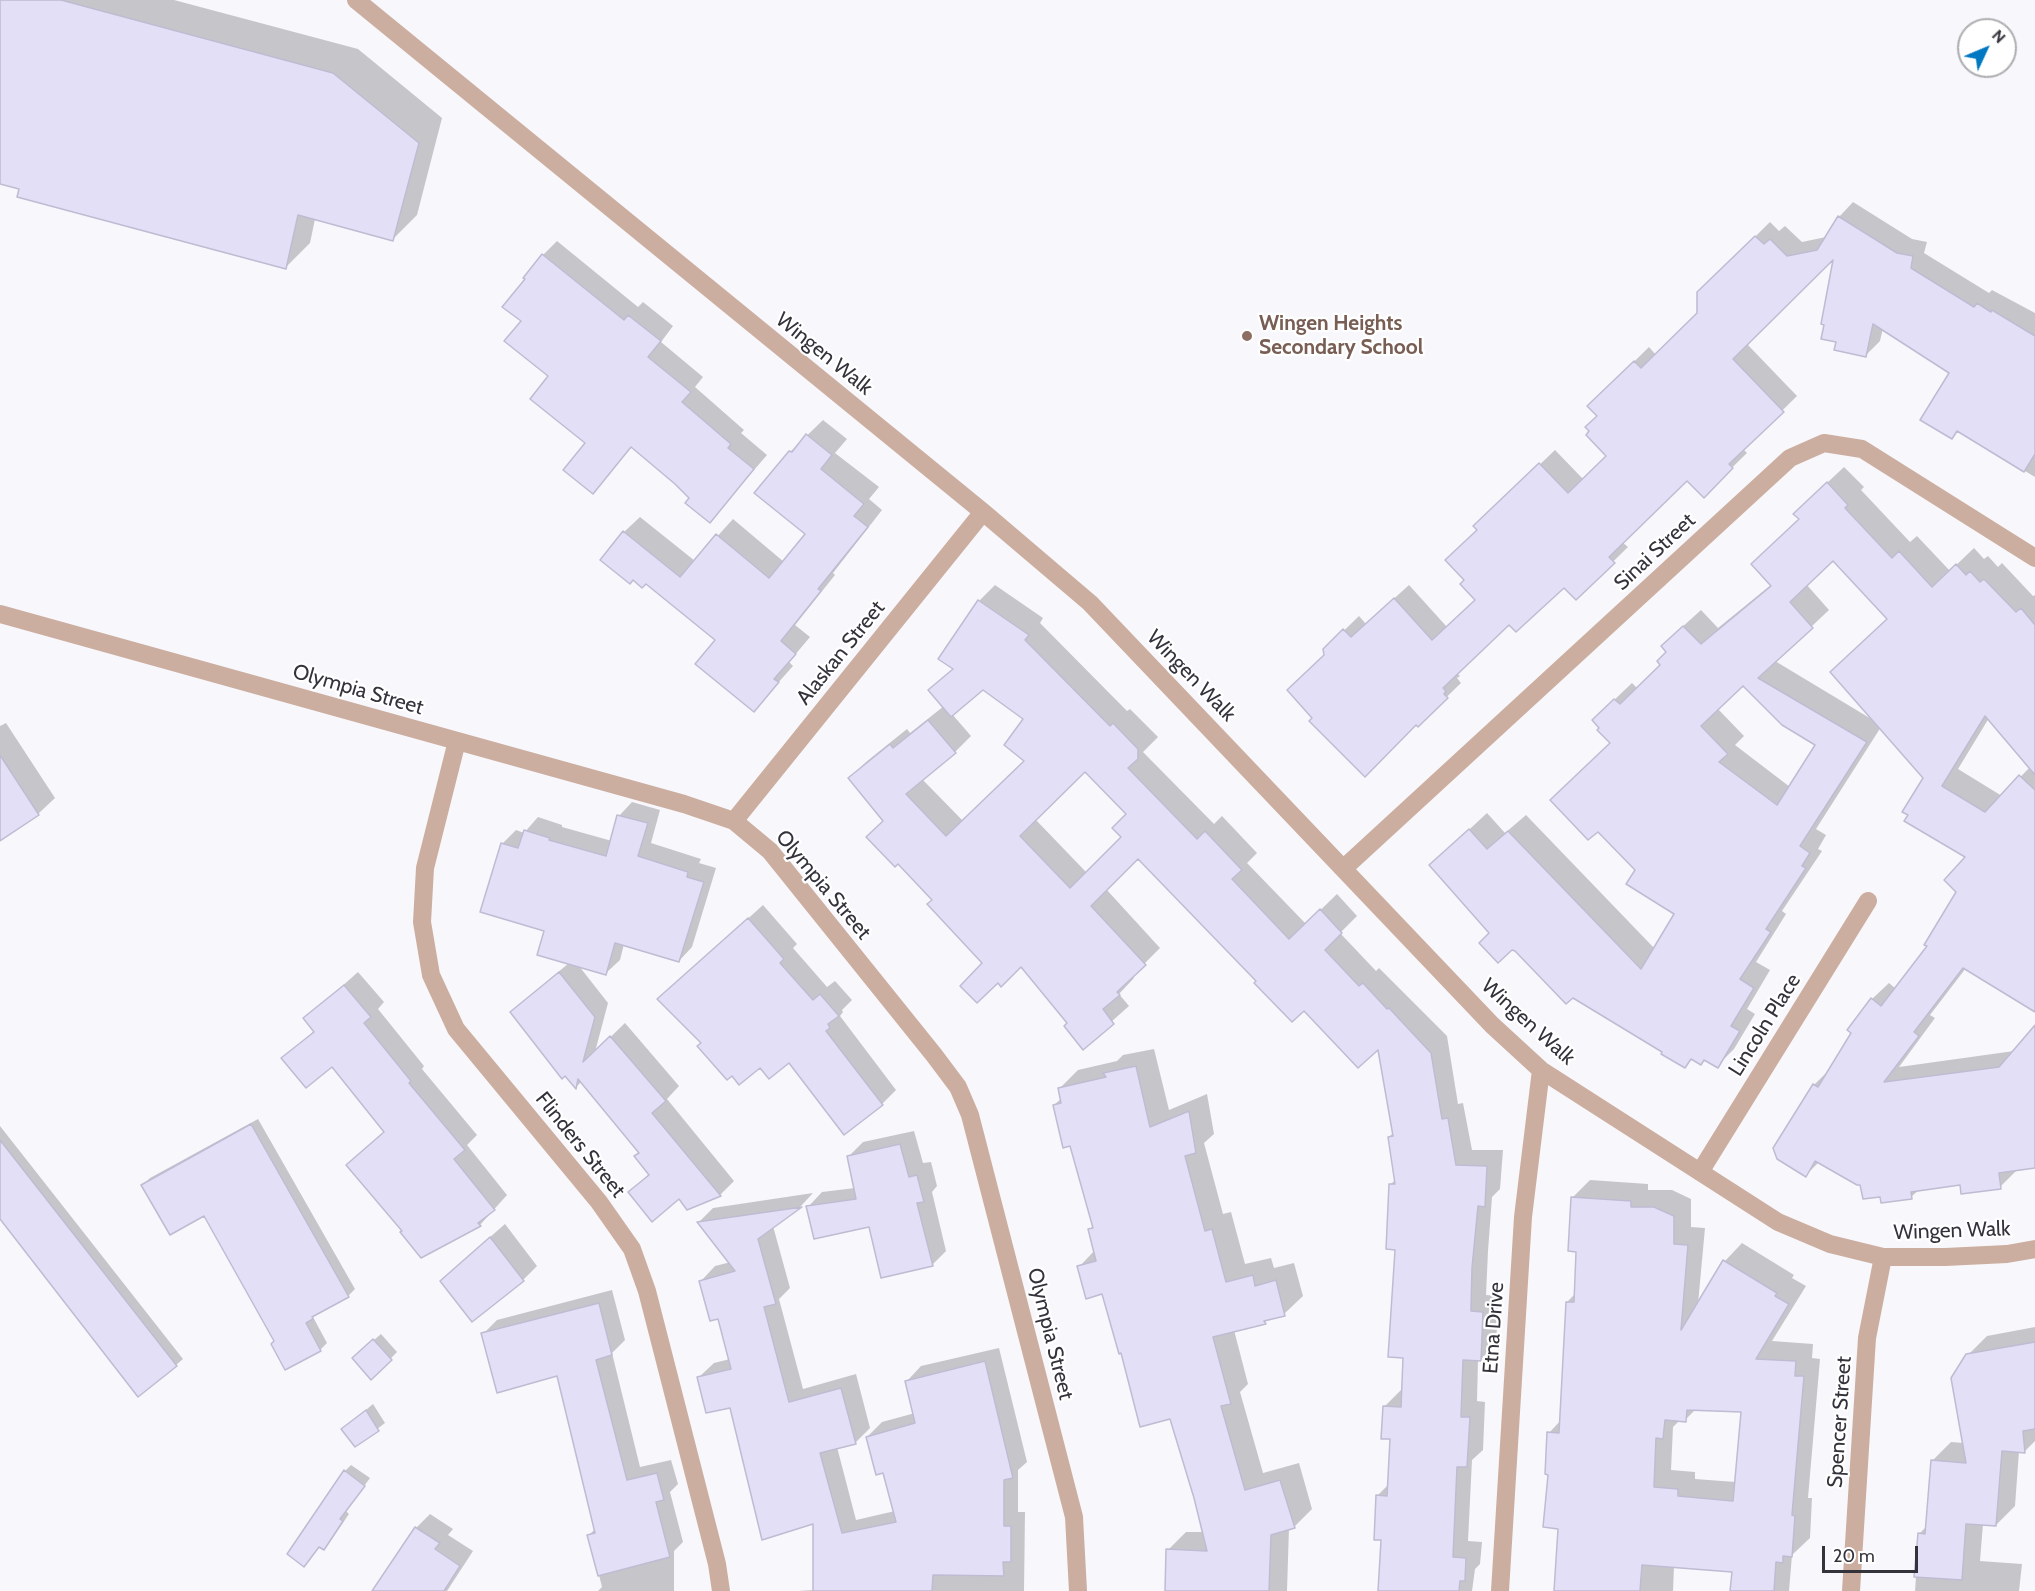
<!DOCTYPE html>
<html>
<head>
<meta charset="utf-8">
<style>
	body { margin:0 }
	#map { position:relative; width:2035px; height:1591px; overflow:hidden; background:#f8f7fc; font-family:Cabin,sans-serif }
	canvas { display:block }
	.north { position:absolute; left:1957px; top:18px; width:60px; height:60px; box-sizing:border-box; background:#fff; border:2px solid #aeadb1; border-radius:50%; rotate:46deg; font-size:16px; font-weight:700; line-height:24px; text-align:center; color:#34323b }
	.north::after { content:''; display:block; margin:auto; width:21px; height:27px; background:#0078c2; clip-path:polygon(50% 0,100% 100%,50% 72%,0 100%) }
	.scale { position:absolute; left:1822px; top:1546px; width:96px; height:27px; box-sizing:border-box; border:3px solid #34323b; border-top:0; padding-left:8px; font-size:18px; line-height:21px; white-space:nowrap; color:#34323b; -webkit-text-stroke:4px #fff; paint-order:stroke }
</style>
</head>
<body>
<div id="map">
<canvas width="2035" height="1591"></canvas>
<div class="north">N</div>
<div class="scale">20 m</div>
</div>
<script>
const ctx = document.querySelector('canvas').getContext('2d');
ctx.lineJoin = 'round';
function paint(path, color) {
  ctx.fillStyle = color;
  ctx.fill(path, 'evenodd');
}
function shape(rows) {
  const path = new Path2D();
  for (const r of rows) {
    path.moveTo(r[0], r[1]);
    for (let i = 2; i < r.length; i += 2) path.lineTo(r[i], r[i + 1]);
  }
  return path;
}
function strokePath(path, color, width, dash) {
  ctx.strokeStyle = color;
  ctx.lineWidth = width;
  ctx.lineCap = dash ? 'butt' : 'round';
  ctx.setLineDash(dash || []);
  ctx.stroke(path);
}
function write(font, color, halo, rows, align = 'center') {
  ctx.font = font + ' Cabin,sans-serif';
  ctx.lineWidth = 4.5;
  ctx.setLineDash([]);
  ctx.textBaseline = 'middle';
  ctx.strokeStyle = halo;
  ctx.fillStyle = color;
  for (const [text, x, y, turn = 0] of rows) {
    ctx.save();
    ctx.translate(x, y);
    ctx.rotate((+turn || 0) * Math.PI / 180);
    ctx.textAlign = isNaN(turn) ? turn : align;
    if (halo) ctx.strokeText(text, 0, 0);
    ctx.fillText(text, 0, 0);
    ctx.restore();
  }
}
paint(shape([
	[0,0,174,0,358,49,442,118,417,215,393,239,315,219,310,243,285,268,0,182],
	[1853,202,1912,239,1927,242,1924,253,1989,293,1992,290,2035,313,2035,477,1958,431,1951,438,1951,373,1883,328,1880,341,1866,355,1837,341,1836,255,1747,344,1797,396,1743,449,1747,453,1704,495,1687,479,1622,542,1628,547,1576,598,1564,586,1509,623,1457,673,1460,676,1457,678,1461,683,1418,725,1416,723,1314,718,1326,655,1324,650,1359,616,1366,624,1409,585,1447,627,1477,599,1466,580,1479,529,1490,512,1555,450,1583,479,1608,455,1599,416,1589,406,1649,347,1656,355,1699,314,1698,293,1770,222,1779,231,1785,226,1802,242,1826,237,1839,217],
	[557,241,638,307,643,302,673,326,661,342,703,377,695,387,744,430,741,433,767,455,710,521,691,498,632,447,592,492,587,443,550,376,523,321,543,255],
	[823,420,847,439,835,453,879,487,869,499,882,510,833,573,835,575,795,625,810,637,789,662,793,666,754,710,718,640,624,532,640,517,695,561,733,519,784,562,807,534,790,452],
	[1844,467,1864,487,1861,490,1910,542,1917,536,1950,571,1974,548,1984,559,1988,556,1998,567,2002,563,2033,596,2035,595,2035,1010,1966,968,1930,1015,1935,1018,1899,1067,2014,1051,2035,1027,2035,1166,2017,1170,2000,1187,1961,1184,1919,1190,1911,1197,1882,1195,1819,1162,1806,1175,1775,1148,1814,1085,1832,1067,1872,999,1889,983,1896,989,1929,946,1958,891,1967,857,1925,778,1881,727,1816,829,1826,835,1818,849,1822,851,1782,911,1786,914,1756,962,1770,970,1747,1009,1755,1014,1734,1049,1717,1066,1705,1059,1693,1058,1685,1066,1491,933,1431,865,1487,813,1505,833,1526,815,1655,949,1676,913,1637,870,1611,742,1611,703,1632,683,1637,688,1662,665,1680,629,1701,610,1718,628,1772,584,1800,519,1812,497],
	[1833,559,1888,619,1873,720,1775,661,1829,610,1806,584],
	[1743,684,1817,745,1790,787,1735,745,1744,736,1717,708],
	[1989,718,2030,767,2002,796,1958,769],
	[995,585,1043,618,1040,623,1127,711,1130,709,1158,737,1143,752,1214,824,1222,816,1257,853,1247,863,1306,924,1337,894,1357,916,1340,933,1376,971,1379,968,1447,1036,1458,1104,1463,1103,1472,1150,1503,1150,1500,1189,1492,1197,1488,1251,1486,1295,1499,1296,1496,1344,1480,1360,1478,1360,1477,1401,1485,1402,1483,1450,1472,1460,1468,1541,1482,1542,1480,1564,1475,1569,1472,1591,1380,1591,1383,1539,1377,1496,1389,1484,1392,1438,1385,1406,1401,1390,1403,1391,1405,1357,1391,1184,1396,1179,1389,1137,1394,1132,1379,1047,1304,1009,1258,981,1138,857,1106,889,1160,948,1132,976,1134,978,1119,994,1129,1006,1083,1047,1069,1023,1021,965,998,981,934,899,885,821,850,778,866,762,907,729,910,733,944,706,931,690,954,668,940,658,979,601],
	[983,688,1025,719,1026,761,963,821,922,779,955,752,971,736,952,714],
	[1085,770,1128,814,1123,837,1087,873,1035,819],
	[6,723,55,798,38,814,0,839,0,726],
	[632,802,660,810,651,843,701,859,699,863,716,868,692,947,679,961,624,944,620,960,606,973,579,966,608,1003,595,1052,625,1023,679,1086,667,1099,734,1181,720,1195,688,1208,679,1197,630,1192,650,1173,640,1152,582,1081,576,1087,512,1013,526,999,569,963,546,930,502,844,516,830,524,833,538,817,562,825,562,827,612,841,619,816],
	[763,905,797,944,793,948,827,987,835,981,852,1000,842,1010,843,1012,840,1016,896,1090,882,1104,789,1061,760,1066,703,1043,659,999],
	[358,972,384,1002,378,1009,424,1066,422,1069,477,1135,467,1145,507,1195,480,1225,422,1256,404,1231,348,1165,385,1131,332,1065,283,1059,315,1030,305,1019],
	[1154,1049,1169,1110,1207,1094,1214,1134,1204,1143,1223,1214,1231,1212,1245,1264,1271,1258,1274,1268,1294,1263,1303,1296,1284,1314,1269,1318,1265,1322,1234,1330,1248,1384,1240,1392,1263,1473,1299,1463,1312,1509,1294,1527,1289,1528,1287,1591,1167,1591,1168,1550,1186,1532,1204,1532,1171,1417,1122,1352,1103,1293,1079,1267,1095,1250,1089,1230,1094,1225,1072,1144,1054,1105,1062,1098,1059,1089,1078,1070,1117,1061,1123,1055],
	[258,1119,355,1289,348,1296,317,1312,313,1317,327,1343,320,1350,276,1341,205,1214,143,1185,150,1178],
	[0,1126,183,1359,176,1365,0,1217],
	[914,1131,923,1163,931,1162,937,1186,932,1192,946,1251,932,1265,870,1225,808,1207,822,1192,855,1188,849,1156,863,1142],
	[1590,1180,1648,1184,1648,1190,1672,1190,1691,1199,1691,1227,1705,1228,1698,1304,1725,1261,1742,1243,1794,1275,1792,1278,1806,1286,1772,1341,1813,1344,1812,1358,1820,1359,1808,1498,1812,1498,1810,1538,1792,1555,1789,1591,1731,1591,1733,1570,1674,1566,1673,1591,1556,1591,1559,1527,1549,1473,1549,1433,1561,1420,1567,1302,1575,1294,1578,1251,1572,1198],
	[1696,1409,1742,1411,1736,1482,1695,1479,1695,1472,1671,1470,1673,1427,1680,1420,1685,1420],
	[813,1193,801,1206,773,1226,790,1288,779,1299,803,1389,856,1374,870,1428,856,1442,837,1447,856,1520,895,1511,884,1471,867,1437,882,1422,915,1413,907,1381,921,1366,999,1348,1027,1462,1018,1470,1018,1512,1025,1512,1024,1591,798,1591,814,1590,814,1522,731,1406,699,1377,714,1363,730,1359,719,1317,701,1281,715,1266,731,1262,699,1222,713,1208],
	[505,1224,537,1266,523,1280,472,1320,456,1267],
	[612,1290,625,1340,612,1353,640,1467,671,1460,678,1484,670,1492,683,1542,674,1551,674,1591,598,1591,602,1587,589,1535,596,1528,558,1374,483,1334,497,1320],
	[2035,1327,2035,1441,2025,1451,2019,1451,2015,1506,1996,1525,1983,1524,1980,1561,2022,1564,2019,1591,1915,1591,1919,1534,1927,1526,1932,1461,1951,1442,1964,1443,1968,1355,1987,1336],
	[381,1334,397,1352,372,1378,361,1351],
	[373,1404,385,1423,356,1445,343,1429],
	[351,1465,370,1478,346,1511,349,1514,330,1542,323,1548,320,1546,304,1565,345,1471],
	[430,1514,453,1529,448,1535,473,1551,447,1591,391,1591,416,1528]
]), '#0003');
const building = shape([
	[0,0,61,0,333,73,419,143,393,241,298,215,286,269,17,197,19,189,0,184,0,0],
	[1838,216,1897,253,1913,256,1911,268,1974,307,1977,303,1991,312,1992,310,2035,336,2035,454,2024,472,1957,431,1952,439,1920,420,1949,373,1873,324,1866,357,1834,350,1836,342,1821,339,1824,325,1821,324,1833,260,1733,359,1784,412,1729,464,1733,468,1704,498,1687,481,1609,557,1615,563,1576,600,1564,588,1516,632,1509,625,1443,688,1446,691,1444,694,1448,698,1418,727,1416,725,1365,777,1309,721,1312,718,1287,690,1324,655,1323,649,1343,629,1351,637,1394,598,1432,640,1475,600,1460,584,1464,580,1445,560,1477,530,1473,526,1539,463,1568,493,1606,456,1586,435,1589,431,1585,427,1597,416,1587,406,1634,361,1641,368,1697,313,1697,292,1755,236,1764,244,1770,239,1787,256,1817,250,1838,216],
	[542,254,624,320,628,315,661,341,648,357,691,392,682,402,731,444,728,448,754,469,710,523,685,503,689,498,675,484,631,447,593,494,563,470,585,443,530,399,548,376,504,341,521,321,502,307,525,279,523,278,542,254],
	[806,434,832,455,821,469,864,504,854,516,868,527,818,589,821,591,781,641,796,654,774,679,779,682,754,712,695,664,715,640,646,584,642,588,633,580,630,584,600,560,623,531,680,577,716,534,769,578,805,534,754,493,789,451,792,452,806,434],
	[1827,482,1848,505,1845,508,1892,558,1899,551,1932,587,1956,564,1966,575,1970,571,1980,582,1984,579,2016,612,2021,608,2035,625,2035,775,1985,716,1942,786,1985,812,2019,775,2035,790,2035,1012,1963,968,1914,1032,1919,1036,1884,1082,1999,1067,2035,1025,2035,1168,1999,1173,2001,1189,1961,1194,1960,1185,1911,1192,1912,1199,1881,1203,1880,1197,1863,1199,1860,1185,1857,1185,1815,1161,1806,1177,1777,1159,1773,1148,1813,1084,1818,1087,1851,1033,1847,1030,1871,998,1881,1006,1927,946,1924,945,1956,892,1944,880,1965,857,1904,821,1908,815,1902,812,1923,778,1830,672,1887,619,1833,561,1790,602,1813,628,1758,678,1867,742,1800,846,1810,853,1802,866,1806,868,1766,929,1771,932,1740,979,1754,988,1731,1026,1740,1031,1718,1068,1704,1060,1701,1065,1691,1059,1685,1068,1661,1054,1662,1052,1573,998,1566,1004,1515,951,1512,950,1498,963,1479,943,1489,933,1429,865,1469,829,1487,849,1508,831,1641,969,1674,914,1626,884,1635,870,1598,832,1588,840,1550,800,1610,743,1597,730,1599,728,1592,720,1614,699,1620,704,1660,665,1657,661,1666,652,1661,646,1683,626,1701,644,1771,586,1751,564,1799,519,1793,514,1827,482],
	[1743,686,1782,725,1815,745,1777,805,1719,762,1728,754,1701,726,1743,686],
	[978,600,1029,635,1025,640,1110,726,1113,723,1138,749,1138,759,1128,768,1197,839,1205,831,1242,870,1232,879,1289,939,1320,909,1342,933,1325,950,1359,986,1363,983,1387,1009,1389,1008,1431,1053,1442,1119,1448,1118,1456,1165,1487,1166,1485,1207,1478,1206,1472,1268,1471,1311,1483,1312,1481,1361,1463,1360,1461,1417,1470,1417,1467,1467,1457,1467,1453,1557,1466,1558,1465,1581,1460,1581,1459,1591,1378,1591,1381,1540,1374,1540,1376,1495,1387,1496,1390,1439,1381,1439,1383,1406,1401,1407,1403,1358,1388,1357,1395,1250,1386,1249,1389,1184,1395,1184,1388,1137,1393,1136,1378,1050,1358,1068,1304,1011,1292,1022,1254,983,1256,981,1138,859,1091,906,1146,965,1117,992,1120,995,1103,1009,1114,1024,1083,1050,1064,1026,1067,1023,1021,967,1001,987,998,983,977,1003,960,986,982,963,927,904,932,900,898,864,895,867,866,837,883,821,848,778,890,744,893,748,928,720,956,753,906,794,946,836,1024,761,1004,745,1023,719,983,690,951,717,928,690,953,669,938,659,978,600],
	[1085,772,1126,814,1112,828,1121,837,1070,888,1020,836,1085,772],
	[0,755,39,815,0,841,0,755],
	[617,815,648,823,638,856,688,872,687,877,704,882,679,962,615,943,606,975,537,955,544,931,480,912,501,843,518,848,524,830,550,838,549,840,606,856,617,815],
	[748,918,784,959,780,963,813,1000,820,994,839,1016,828,1024,830,1028,826,1031,883,1105,844,1135,789,1063,769,1079,760,1068,739,1085,732,1076,727,1080,697,1046,701,1043,657,999,748,918],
	[559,972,595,1017,583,1062,610,1036,666,1101,652,1113,721,1196,687,1210,679,1199,652,1222,628,1192,649,1175,634,1156,639,1153,578,1079,576,1089,565,1076,562,1079,510,1012,559,972],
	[344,985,371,1017,364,1023,411,1081,409,1083,465,1150,454,1159,495,1210,478,1223,481,1226,421,1258,400,1232,402,1231,346,1165,384,1132,332,1067,306,1088,281,1058,314,1032,303,1018,344,985],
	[1136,1066,1150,1127,1189,1111,1196,1153,1185,1156,1205,1231,1212,1229,1226,1282,1253,1275,1255,1286,1276,1280,1285,1316,1264,1321,1266,1324,1213,1337,1231,1404,1221,1406,1245,1490,1280,1480,1295,1528,1271,1535,1269,1591,1165,1591,1166,1549,1207,1551,1194,1498,1170,1419,1140,1427,1121,1353,1119,1354,1102,1294,1086,1299,1077,1266,1096,1261,1088,1229,1093,1228,1070,1146,1063,1148,1053,1105,1061,1103,1058,1088,1106,1077,1103,1073,1136,1066],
	[251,1124,349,1297,312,1317,313,1319,306,1323,321,1351,285,1370,271,1344,274,1341,204,1216,170,1235,141,1185,251,1124],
	[0,1140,177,1366,138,1397,0,1219,0,1140],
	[900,1144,909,1177,917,1175,924,1202,917,1203,933,1266,881,1278,869,1227,814,1239,806,1206,856,1199,847,1156,900,1144],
	[1571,1197,1631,1201,1631,1207,1654,1207,1674,1216,1674,1244,1688,1245,1681,1330,1723,1260,1777,1293,1775,1296,1789,1304,1756,1359,1796,1361,1795,1376,1804,1376,1792,1515,1795,1516,1792,1557,1783,1556,1783,1563,1776,1562,1774,1591,1730,1591,1732,1572,1642,1565,1640,1591,1554,1591,1558,1529,1543,1527,1548,1475,1545,1474,1547,1432,1559,1433,1566,1302,1574,1302,1576,1252,1568,1251,1571,1197],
	[1687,1410,1741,1412,1733,1501,1678,1496,1678,1489,1654,1487,1656,1438,1663,1439,1665,1420,1686,1422,1687,1410],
	[802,1207,758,1239,776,1304,764,1307,789,1402,841,1388,856,1444,820,1453,842,1533,896,1522,883,1473,876,1475,866,1437,915,1423,905,1381,985,1361,1013,1478,1004,1480,1004,1526,1011,1526,1011,1562,1003,1562,1004,1576,933,1575,932,1591,813,1591,813,1524,762,1540,730,1408,706,1413,697,1377,731,1369,718,1319,710,1321,699,1281,735,1271,697,1222,802,1207],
	[490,1237,524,1281,472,1322,440,1281,490,1237],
	[599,1303,612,1355,596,1360,627,1480,657,1473,664,1500,656,1502,670,1557,598,1576,587,1535,595,1533,557,1376,497,1393,481,1333,599,1303],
	[373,1339,392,1360,371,1380,352,1358,373,1339],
	[2035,1342,2035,1429,2023,1431,2025,1453,2002,1451,1996,1526,1966,1524,1962,1580,1914,1577,1918,1533,1925,1534,1931,1460,1966,1463,1951,1378,1966,1354,2035,1342],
	[366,1410,379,1431,355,1447,341,1429,366,1410],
	[344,1470,365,1486,340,1519,343,1521,324,1550,319,1547,304,1567,287,1554,344,1470],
	[415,1527,440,1543,435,1549,460,1566,444,1591,372,1591,415,1527]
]);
paint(building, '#e3dff7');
strokePath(building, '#bfbbd2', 1.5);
strokePath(shape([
	[356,0,983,512,1090,603,1492,1025,1541,1070,1778,1222,1830,1244,1883,1257,1945,1257,2007,1254,2035,1249],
	[0,614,684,804,734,821,770,851,934,1055,958,1087,970,1115,1074,1517,1078,1591],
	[457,741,425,868,422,922,431,975,456,1029,599,1202,632,1249,647,1291,717,1564,721,1591],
	[734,821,983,512],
	[1344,868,1790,458,1824,443,1862,449,2035,558],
	[1700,1172,1868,901],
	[1500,1591,1523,1217,1541,1070],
	[1851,1591,1867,1338,1883,1257]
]), '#cbaea0', 18);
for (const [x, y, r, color] of [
	[1247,336,6,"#8d6e63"]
]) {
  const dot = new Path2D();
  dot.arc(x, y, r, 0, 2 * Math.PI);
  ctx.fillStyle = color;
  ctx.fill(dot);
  strokePath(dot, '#fff', 2);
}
write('bold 21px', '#785e54', '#fff', [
	["Wingen Heights",1259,324],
	["Secondary School",1259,348]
], 'left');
write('21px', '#34323b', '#fff', [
	["Wingen Walk",824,354,39],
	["Sinai Street",1655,552,-43],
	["Alaskan Street",841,653,-51],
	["Wingen Walk",1191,676,46],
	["Olympia Street",358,690,16],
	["Olympia Street",823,885,50],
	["Wingen Walk",1528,1022,42],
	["Lincoln Place",1765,1025,-58],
	["Flinders Street",580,1145,51],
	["Wingen Walk",1952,1231,-2],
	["Etna Drive",1494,1328,-86],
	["Olympia Street",1050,1334,76],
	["Spencer Street",1840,1422,-86]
]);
</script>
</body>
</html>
